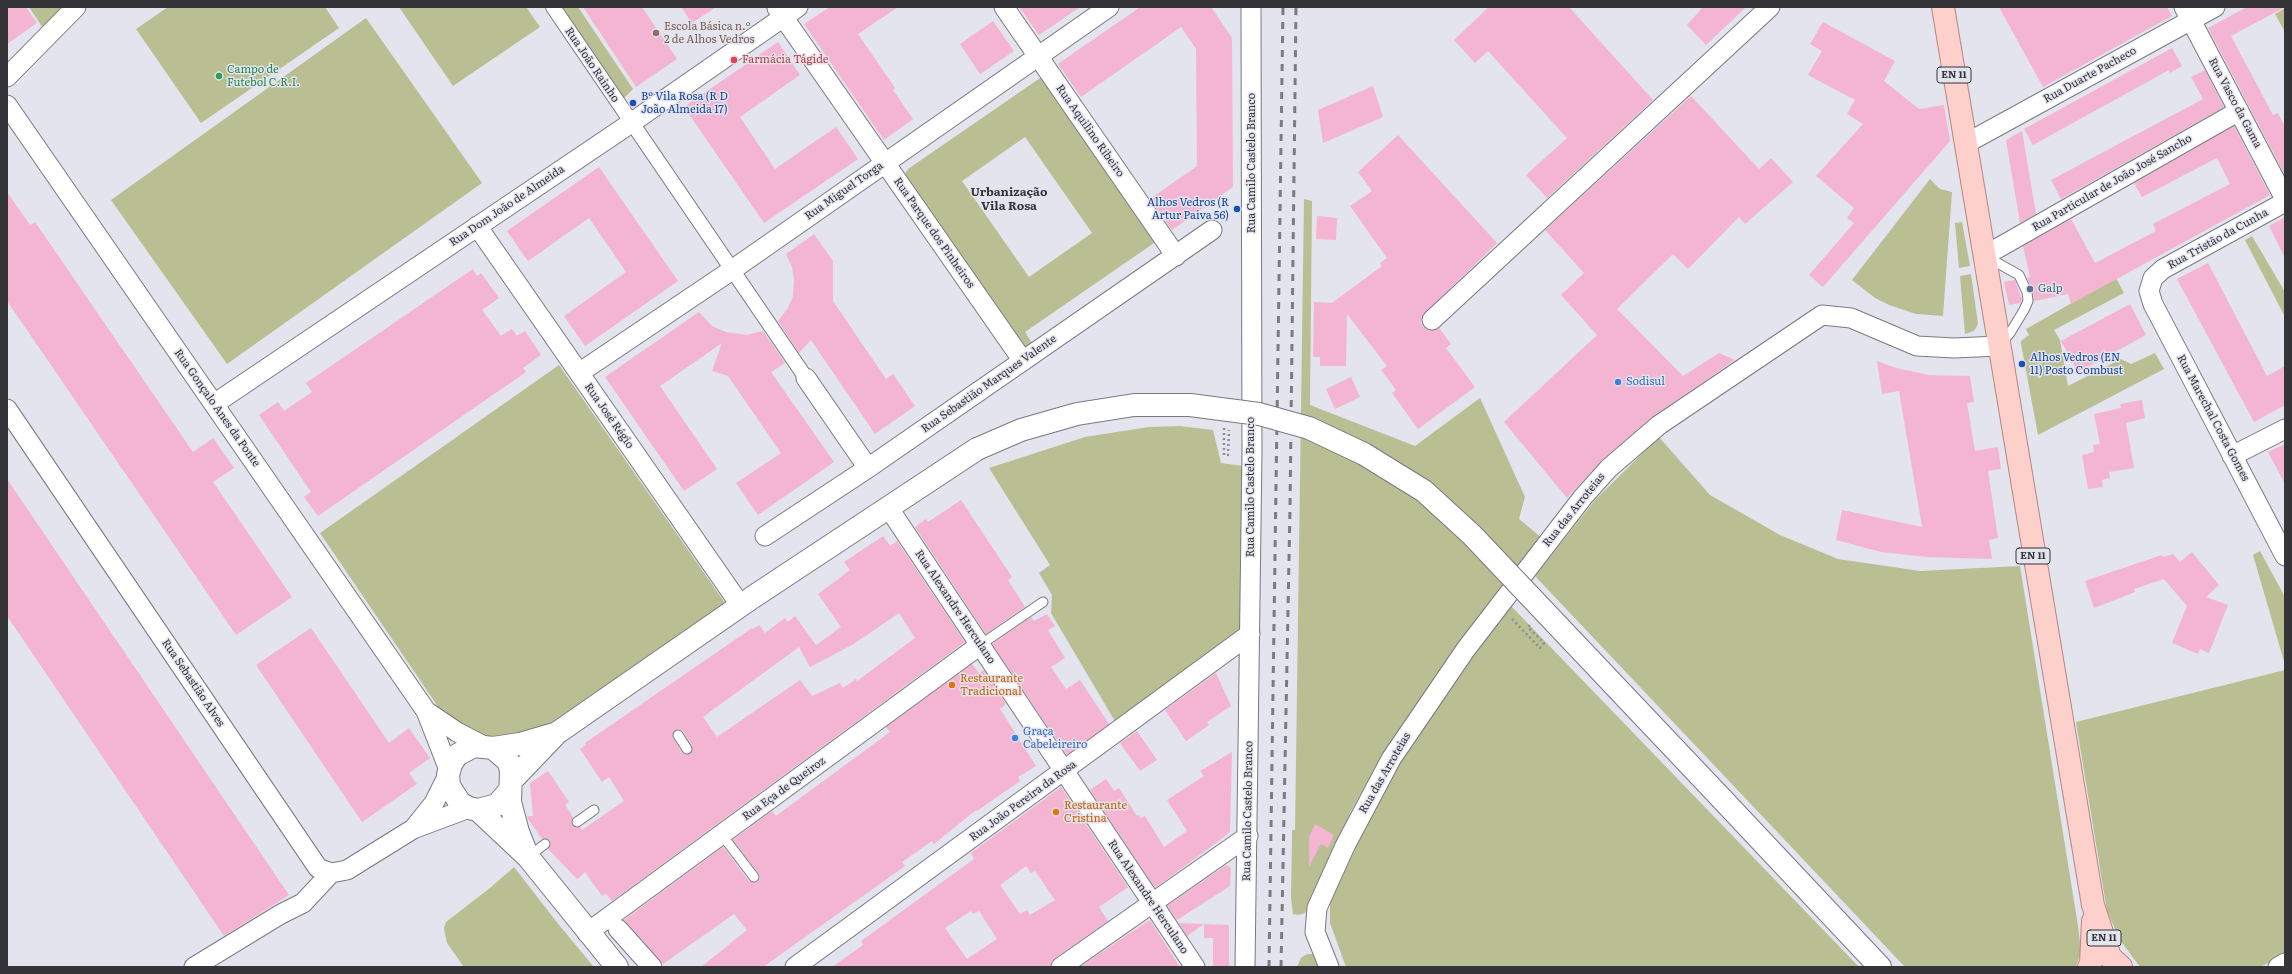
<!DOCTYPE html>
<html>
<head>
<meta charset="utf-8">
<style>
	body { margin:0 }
	#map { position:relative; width:2292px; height:974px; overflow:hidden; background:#e3e4ed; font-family:Literata,serif }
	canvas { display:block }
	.frame { position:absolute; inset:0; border:8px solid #353539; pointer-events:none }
</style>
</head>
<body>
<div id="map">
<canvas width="2292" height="974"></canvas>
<div class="frame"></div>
</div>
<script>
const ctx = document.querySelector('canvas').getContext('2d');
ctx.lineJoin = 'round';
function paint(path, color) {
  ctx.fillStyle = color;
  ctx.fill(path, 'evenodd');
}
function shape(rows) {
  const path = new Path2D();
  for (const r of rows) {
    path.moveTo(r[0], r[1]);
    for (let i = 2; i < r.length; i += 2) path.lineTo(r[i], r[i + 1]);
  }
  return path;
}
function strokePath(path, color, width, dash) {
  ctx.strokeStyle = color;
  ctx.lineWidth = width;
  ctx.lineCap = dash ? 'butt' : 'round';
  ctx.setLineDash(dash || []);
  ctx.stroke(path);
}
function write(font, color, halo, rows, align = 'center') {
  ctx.font = font + ' Literata,serif';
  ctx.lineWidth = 3;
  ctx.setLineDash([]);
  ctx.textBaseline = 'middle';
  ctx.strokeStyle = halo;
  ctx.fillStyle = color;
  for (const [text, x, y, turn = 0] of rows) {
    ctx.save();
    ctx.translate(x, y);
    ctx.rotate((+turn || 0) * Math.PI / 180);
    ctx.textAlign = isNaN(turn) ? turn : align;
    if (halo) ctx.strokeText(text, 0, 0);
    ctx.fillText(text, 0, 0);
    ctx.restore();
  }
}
paint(shape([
	[29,7,65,7,43,28],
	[168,7,325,7,339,28,201,123,136,29],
	[399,7,526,7,540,27,453,86],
	[553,7,578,7,633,89,618,104],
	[2285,8,2285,32,2275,14],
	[366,18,482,183,227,364,111,200],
	[1043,76,1157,241,1025,332,1032,343,1025,347,906,178,905,174,908,169],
	[1025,137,1092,233,1029,277,962,181],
	[1930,179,1940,189,1952,192,1943,316,1916,314,1889,305,1875,298,1852,280],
	[1304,199,1312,201,1310,405,1415,446,1480,398,1525,497,1519,519,1542,538,1451,654,1385,750,1351,811,1308,908,1305,913,1298,915,1293,914,1291,898,1292,839,1292,830,1295,830],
	[1962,222,1970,266,1959,268,1955,223],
	[2252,236,2285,292,2285,317,2245,240],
	[1971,274,1978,324,1974,331,1965,334,1960,276],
	[2116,278,2124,293,2054,330,2060,340,2068,386,2121,359,2131,364,2155,353,2164,369,2038,435,2021,344,2021,341,2029,335,2026,329],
	[559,365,725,603,536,733,502,740,469,731,443,714,320,533],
	[1180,426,1213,430,1221,463,1243,466,1242,634,1116,723,1051,613,1052,595,1039,573,1050,565,989,468,1085,437,1149,427],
	[1659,437,1710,495,1780,535,1838,559,1920,571,2020,566,2078,926,2081,951,2076,967,1905,967,1535,576,1595,500],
	[2260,551,2285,597,2285,665,2253,555],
	[1511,606,1859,967,1346,967,1330,923,1330,899,1400,759,1444,693],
	[2285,670,2285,955,2260,967,2140,967,2120,940,2107,911,2076,722],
	[514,867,559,925,594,967,464,967,447,943,444,928,446,922,490,888],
	[1307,954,1313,954,1319,967,1297,967,1301,958]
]), '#b9bf92');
paint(shape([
	[7,7,26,7,37,23,7,44],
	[583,7,642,7,677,59,636,87],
	[681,7,716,7,692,23],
	[830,7,898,7,858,34,895,88,893,90,913,119,884,140,804,24],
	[1019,7,1080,7,1039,35],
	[1140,7,1211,7,1232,38,1233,187,1172,230,1150,199,1197,166,1196,49,1181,27,1081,97,1058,64],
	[1489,7,1569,7,1653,100,1547,198,1526,175,1567,138,1488,51,1475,63,1454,40],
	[1703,7,1746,7,1706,45,1687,25],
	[1999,7,2167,7,2172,16,2043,87],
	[2247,7,2285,7,2231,36,2273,115,2278,113,2285,127,2285,175,2208,28],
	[993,21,1014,51,980,74,960,44],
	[1823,22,1895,61,1884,81,1919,109,1944,105,1950,141,1823,287,1809,275,1854,223,1847,218,1854,208,1816,176,1863,124,1847,114,1855,100,1808,75,1822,51,1810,44],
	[778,42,800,75,740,117,775,169,836,127,858,159,764,223,684,107],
	[2172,48,2182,66,2170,73,2169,70,2033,145,2024,129],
	[2205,70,2224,107,2061,199,2051,180,2203,99,2191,77],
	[1373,86,1383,117,1323,143,1318,110],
	[1691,96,1759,169,1771,158,1793,182,1745,224,1739,217,1688,269,1673,254,1617,309,1683,376,1719,353,1735,360,1652,417,1602,460,1567,498,1504,422,1597,335,1561,295,1584,273,1545,230],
	[2234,126,2270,195,2071,304,2068,294,2034,301,2033,290,2027,278,2030,277,2023,246,2071,219,2095,263,2156,231,2153,224,2230,184,2217,158,2142,197,2134,183],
	[2022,131,2036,214,2020,223,2006,140],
	[1398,135,1497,243,1422,316,1421,323,1424,328,1429,331,1439,328,1451,344,1446,348,1475,387,1418,429,1392,393,1396,390,1381,370,1387,366,1347,314,1346,366,1320,366,1320,357,1313,357,1314,302,1332,303,1382,266,1380,263,1387,258,1350,206,1372,191,1358,172],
	[599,167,678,281,585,346,564,316,626,272,589,218,528,261,507,231],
	[7,192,30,225,35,222,193,452,213,438,234,468,213,482,292,597,236,635,7,301],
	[1317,216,1337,218,1336,240,1316,239],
	[2285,217,2285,258,2269,226],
	[814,234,833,261,833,301,886,379,893,374,915,406,875,434,811,340,799,353,778,321,788,308,793,296,794,280,792,267,786,254],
	[2208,263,2267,376,2285,366,2285,405,2254,422,2177,279],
	[473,269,477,276,481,273,499,298,482,310,501,336,512,329,517,336,525,331,541,355,523,368,526,372,318,516,304,497,311,492,259,415,278,402,284,411,312,392,306,383],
	[2015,280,2022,300,2020,303,2009,305,2004,282],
	[2130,304,2146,335,2078,372,2061,341],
	[699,312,712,326,726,332,747,335,763,331,785,363,771,372,834,462,758,515,736,483,781,453,728,376,712,371,722,343,660,386,717,469,684,491,605,377],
	[1877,361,1896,368,1929,375,1970,376,1974,402,1967,403,1975,451,1998,447,2001,469,1988,471,1998,538,1989,540,1992,559,1926,557,1881,552,1836,540,1842,510,1922,527,1899,391,1882,394],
	[1351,377,1360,397,1335,409,1326,389],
	[2142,400,2145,418,2126,423,2134,468,2109,472,2110,478,2102,480,2103,487,2088,489,2082,455,2094,452,2093,445,2100,444,2094,414,2121,408,2120,404],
	[2285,444,2285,484,2268,452],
	[7,479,289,895,224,936,7,616],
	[961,500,1012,577,1008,580,1025,607,986,634,915,527,926,519,928,522],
	[883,536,890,546,897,541,965,642,612,901,606,894,602,896,585,872,577,879,552,853,548,849,551,844,549,840,542,839,528,819,527,816,533,816,530,783,548,771,569,802,565,805,573,817,572,825,575,828,580,827,582,830,624,801,609,777,602,782,580,749,586,745,585,743,752,628,753,629,759,625,765,633,785,618,788,622,795,616,816,645,841,627,818,594,850,570,844,562],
	[899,613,915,638,857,681,856,679,843,688,840,683,812,696,800,680,717,737,703,717,799,647,810,667,852,645],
	[677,729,683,731,692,746,692,751,690,754,682,753,673,738,673,733],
	[2192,552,2219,585,2206,597,2228,605,2209,653,2200,649,2198,654,2172,643,2187,606,2164,579,2134,589,2135,592,2094,608,2085,581,2162,555,2163,557,2173,554,2180,562],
	[1047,614,1055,626,1048,630,1065,658,1051,667,1066,689,1080,680,1109,724,1067,755,992,644,1031,617,1034,621],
	[311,628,389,743,409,728,430,758,409,773,417,784,362,822,256,665],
	[972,664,979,673,984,670,1006,704,1000,709,1036,766,1018,777,1020,781,977,811,976,810,934,844,932,841,902,862,905,866,763,967,701,967,747,930,734,914,663,964,624,920,723,847,749,881,757,882,760,879,759,874,733,840,772,811,776,816,890,732,886,727],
	[1216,673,1231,706,1207,722,1209,725,1186,741,1165,710],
	[1137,731,1157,760,1140,771,1120,743],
	[1232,752,1230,831,1228,834,1155,888,1090,790,1106,779,1114,791,1119,788,1137,816,1139,815,1141,818,1145,816,1164,847,1187,831,1167,800,1204,776,1200,771],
	[1061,787,1128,887,1099,907,1108,921,1055,958,1050,967,832,967,863,945,861,941,974,859,971,853],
	[1026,866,1031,873,1035,871,1055,900,1030,915,1027,910,1020,914,1000,885],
	[971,911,973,914,979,911,997,939,967,959,945,928],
	[1315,824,1334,835,1328,848,1321,844,1309,867,1309,837],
	[1226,865,1231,868,1230,886,1177,920,1167,906],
	[1150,920,1180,967,1080,967,1121,939],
	[1179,923,1204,924,1187,936],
	[1204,924,1229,925,1229,967,1213,967,1213,938,1204,938]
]), '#f3b5d2');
const service = shape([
	[1987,257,2019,275,2027,292,2028,301,2024,310,2010,333,2001,343],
	[980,645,1043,602],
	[678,735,687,749],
	[577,822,594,810],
	[722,835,754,877],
	[528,857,545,844]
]);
const pedestrian = shape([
	[553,7,806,378]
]);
const minor = shape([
	[1004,7,1176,256],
	[2184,7,2285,199],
	[777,8,1023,361],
	[7,77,76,7],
	[7,105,426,711,449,770],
	[1965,144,2215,7],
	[2285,202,2163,269,2153,278,2149,291,2153,304,2285,556],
	[477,226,741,606],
	[1984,256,2239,111],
	[1432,320,1770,7],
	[579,373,732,270,1109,7],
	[806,378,868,468],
	[214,404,631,123,798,7],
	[7,409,318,868,331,873,347,870,413,829,469,808],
	[2232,456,2285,429],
	[888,507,1195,967],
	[765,536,868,468,1212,230],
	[426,711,457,732,484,746],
	[414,828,434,803,448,775],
	[618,929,652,967],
	[587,933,980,645],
	[194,967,281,914,303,903,331,873],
	[795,967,1250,634],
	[1061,967,1248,836],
	[1245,967,1252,452,1251,7],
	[1329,967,1315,932,1317,908,1345,846,1391,759,1466,649,1583,497,1609,468,1659,425,1822,315,1851,318,1917,346,1954,348,1999,346],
	[2278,967,2285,963]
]);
const tertiary = shape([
	[493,748,520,744,554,734],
	[512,780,557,733,753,597,977,449],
	[510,790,497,805,478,810,469,808,460,803,449,786,448,775,451,764,457,755,474,746,493,748,508,761,511,770,510,802,518,832,528,857],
	[1722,799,1880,967],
	[478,810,528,857,617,967]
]);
const primary = shape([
	[1943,7,2093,905,2110,957,2121,967],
	[2089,967,2091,963,2093,921]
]);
strokePath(service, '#787981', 11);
strokePath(pedestrian, '#787981', 16);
strokePath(minor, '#787981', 21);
strokePath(tertiary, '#787981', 24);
strokePath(primary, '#b78682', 24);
strokePath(shape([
	[1224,428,1224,455,1228,455,1229,430],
	[1512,619,1540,648,1544,643,1528,627,1531,624]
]), '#8d8d94', 2.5, [2, 3]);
strokePath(service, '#fff', 9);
strokePath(pedestrian, '#fff', 14);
strokePath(minor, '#fff', 19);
strokePath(tertiary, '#fff', 22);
strokePath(primary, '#fed0cb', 22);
strokePath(shape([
	[1269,967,1283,7],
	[1281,967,1290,508,1296,7]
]), '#7b7b81', 3, [7, 7]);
const tertiaryBridge = shape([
	[977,449,1021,430,1077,414,1134,405,1190,405,1259,414,1309,428,1364,454,1424,491,1472,535,1722,799]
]);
strokePath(tertiaryBridge, '#787981', 24, []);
strokePath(tertiaryBridge, '#fff', 22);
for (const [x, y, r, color] of [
	[656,33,4,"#8d6e63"],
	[734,60,4,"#e0444e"],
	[219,76,4,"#2e9e5b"],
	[633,103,4,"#1a4fb4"],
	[1237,209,4,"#1a4fb4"],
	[2030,289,4,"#5c6f8a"],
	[2022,364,4,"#1a4fb4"],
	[1618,382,4,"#3f7fe0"],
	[952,685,4,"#e8710a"],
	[1015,738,4,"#3f7fe0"],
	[1056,812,4,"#e8710a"]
]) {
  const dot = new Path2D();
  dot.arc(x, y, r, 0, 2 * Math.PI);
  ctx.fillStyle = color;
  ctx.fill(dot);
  strokePath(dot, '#e3e4ed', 1.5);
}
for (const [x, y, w] of [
	[1954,75,34],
	[2033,556,34],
	[2104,938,34]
]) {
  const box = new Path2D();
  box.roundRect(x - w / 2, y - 8, w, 16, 3);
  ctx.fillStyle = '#e3e4ed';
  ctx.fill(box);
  strokePath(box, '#353539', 1);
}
write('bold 10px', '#353539', null, [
	["EN 11",1954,75],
	["EN 11",2033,556],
	["EN 11",2104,938]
]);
write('11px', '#785e54', '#e3e4ed', [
	["Escola Básica n.º",664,27],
	["2 de Alhos Vedros",664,40]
], 'left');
write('11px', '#be3a42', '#e3e4ed', [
	["Farmácia Tágide",742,60]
], 'left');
write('11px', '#353539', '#e3e4ed', [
	["Rua João Rainho",592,65,56],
	["Rua Duarte Pacheco",2090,75,-29],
	["Rua Vasco da Gama",2235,103,62],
	["Rua Aquilino Ribeiro",1090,131,55],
	["Rua Camilo Castelo Branco",1252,163,-90],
	["Rua Particular de João José Sancho",2112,183,-30],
	["Rua Miguel Torga",844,191,-35],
	["Rua Dom João de Almeida",507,206,-34],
	["Rua Parque dos Pinheiros",934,233,55],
	["Rua Tristão da Cunha",2218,239,-29],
	["Rua Sebastião Marques Valente",989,384,-35],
	["Rua Gonçalo Anes da Ponte",217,408,55],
	["Rua José Régio",609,416,55],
	["Rua Marechal Costa Gomes",2213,418,62],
	["Rua Camilo Castelo Branco",1251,487,-90],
	["Rua das Arroteias",1574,510,-51],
	["Rua Alexandre Herculano",955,607,56],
	["Rua Sebastião Alves",193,683,56],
	["Rua das Arroteias",1385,773,-60],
	["Rua Eça de Queiroz",784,789,-36],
	["Rua João Pereira da Rosa",1023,801,-36],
	["Rua Camilo Castelo Branco",1248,811,-89],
	["Rua Alexandre Herculano",1148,897,56]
]);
write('11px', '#27864d', '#e3e4ed', [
	["Campo de",227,70],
	["Futebol C.R.I.",227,83]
], 'left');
write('11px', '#164399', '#e3e4ed', [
	["Bº Vila Rosa (R D",641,97],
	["João Almeida 17)",641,110],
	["Alhos Vedros (R",1229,203,"right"],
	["Artur Paiva 56)",1229,216,"right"],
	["Alhos Vedros (EN",2030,358],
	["11) Posto Combust",2030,371]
], 'left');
write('11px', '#4e5e75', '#e3e4ed', [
	["Galp",2038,289]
], 'left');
write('11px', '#366cbe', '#e3e4ed', [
	["Sodisul",1626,382],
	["Graça",1023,732],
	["Cabeleireiro",1023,745]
], 'left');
write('11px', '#c56008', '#e3e4ed', [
	["Restaurante",960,679],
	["Tradicional",960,692],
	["Restaurante",1064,806],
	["Cristina",1064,819]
], 'left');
write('bold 12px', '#353539', '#e3e4ed', [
	["Urbanização",1009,192],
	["Vila Rosa",1009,206]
]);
</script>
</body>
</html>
